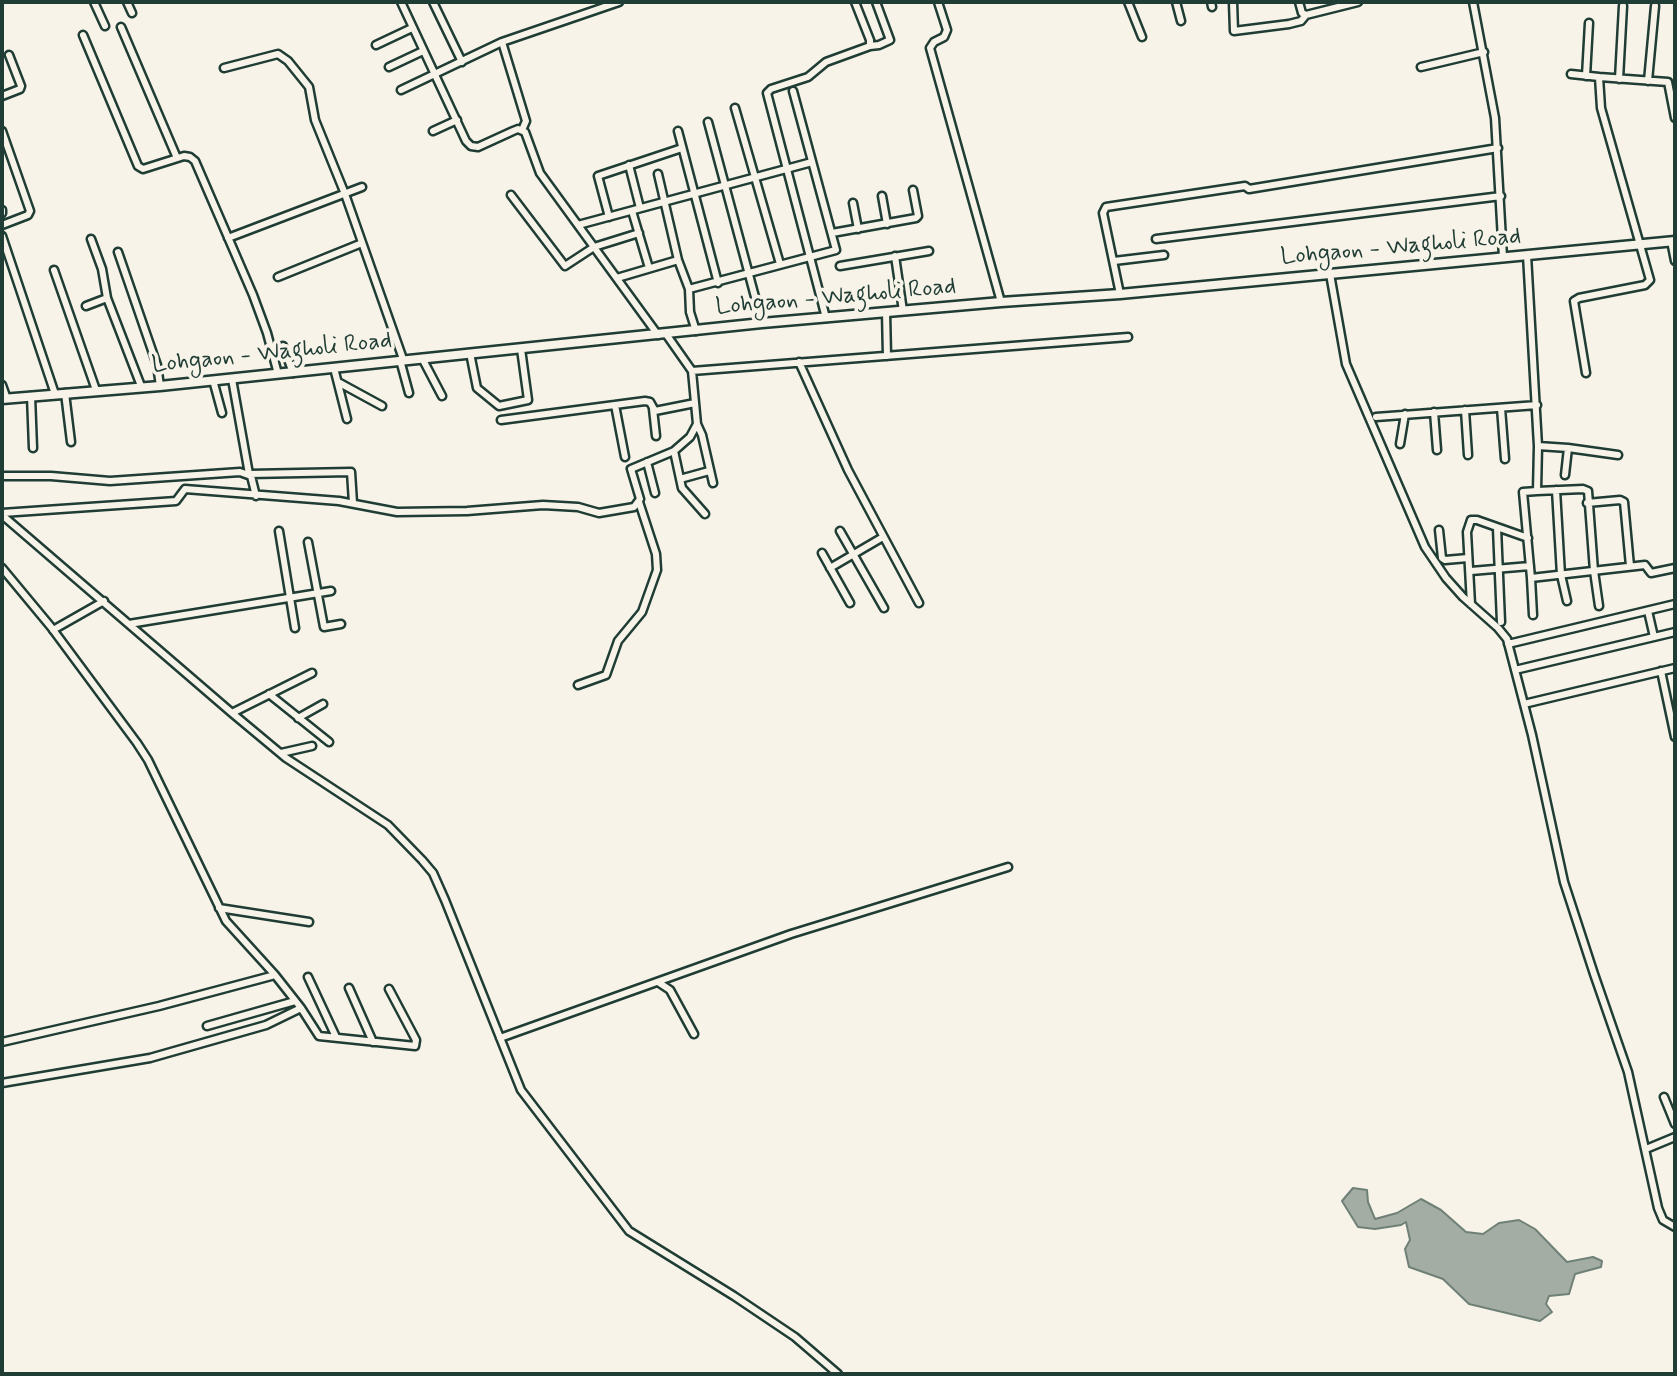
<!DOCTYPE html>
<html>
<head>
<meta charset="utf-8">
<style>
	body { margin:0 }
	#map { position:relative; width:1677px; height:1376px; overflow:hidden; background:#f7f3e8; font-family:Mynerve,sans-serif }
	canvas { display:block }
	.frame { position:absolute; inset:0; border:4px solid #1f3d34; pointer-events:none }
</style>
</head>
<body>
<div id="map">
<canvas width="1677" height="1376"></canvas>
<div class="frame"></div>
</div>
<script>
const ctx = document.querySelector('canvas').getContext('2d');
ctx.lineJoin = 'round';
function paint(path, color) {
  ctx.fillStyle = color;
  ctx.fill(path, 'evenodd');
}
function shape(rows) {
  const path = new Path2D();
  for (const r of rows) {
    path.moveTo(r[0], r[1]);
    for (let i = 2; i < r.length; i += 2) path.lineTo(r[i], r[i + 1]);
  }
  return path;
}
function strokePath(path, color, width, dash) {
  ctx.strokeStyle = color;
  ctx.lineWidth = width;
  ctx.lineCap = dash ? 'butt' : 'round';
  ctx.setLineDash(dash || []);
  ctx.stroke(path);
}
function write(font, color, halo, rows, align = 'center') {
  ctx.font = font + ' Mynerve,sans-serif';
  ctx.lineWidth = 7;
  ctx.setLineDash([]);
  ctx.textBaseline = 'middle';
  ctx.strokeStyle = halo;
  ctx.fillStyle = color;
  for (const [text, x, y, turn = 0] of rows) {
    ctx.save();
    ctx.translate(x, y);
    ctx.rotate((+turn || 0) * Math.PI / 180);
    ctx.textAlign = isNaN(turn) ? turn : align;
    if (halo) ctx.strokeText(text, 0, 0);
    ctx.fillText(text, 0, 0);
    ctx.restore();
  }
}
const water = shape([
	[1353,1188,1367,1190,1368,1202,1375,1219,1397,1213,1421,1199,1441,1210,1466,1232,1483,1234,1499,1223,1519,1220,1535,1229,1567,1262,1593,1257,1602,1261,1601,1267,1575,1274,1569,1294,1549,1296,1546,1304,1552,1312,1540,1321,1469,1304,1443,1279,1409,1267,1405,1249,1410,1240,1406,1222,1401,1225,1375,1229,1358,1227,1342,1201,1353,1188]
]);
paint(water, '#a4ada3');
strokePath(water, '#6f8077', 2);
const minor = shape([
	[94,2,105,26],
	[127,2,132,13],
	[401,2,466,141,471,146,478,147,513,131,518,129,525,132,540,173,658,335],
	[433,2,462,62],
	[938,2,947,30,944,37,934,42,930,48,1001,302],
	[1128,2,1142,37],
	[1176,2,1181,21],
	[1211,2,1212,7],
	[1233,2,1234,31,1289,24,1301,21,1306,15],
	[1299,2,1302,13,1306,15,1358,2],
	[1473,2,1495,118,1503,257],
	[121,27,177,158],
	[83,35,138,166,143,169,184,156,190,157,195,161,253,295,267,333,278,374],
	[502,42,526,121,522,130],
	[376,45,412,28],
	[870,46,879,45,890,40,876,2],
	[389,67,423,51],
	[1421,67,1484,52],
	[224,68,278,54,288,61,309,87,315,120,345,194,403,359],
	[1571,74,1599,77],
	[1586,76,1589,23],
	[1619,79,1623,6],
	[1648,81,1655,6],
	[401,90,502,42,619,2],
	[2,96,20,89,21,86,9,55],
	[735,108,780,264],
	[708,122,762,323],
	[2,131,30,211,28,215,2,225],
	[433,131,457,120],
	[678,131,718,283],
	[629,165,640,208],
	[658,174,678,260,689,289,836,250,793,91],
	[511,195,565,266,594,247,639,233],
	[882,196,887,224],
	[853,203,858,229],
	[2,210,2,213],
	[632,211,649,268],
	[609,217,598,176,682,148],
	[578,225,812,162],
	[832,233,916,218,918,216,913,190],
	[2,236,55,394],
	[228,238,362,187],
	[91,239,102,269,107,298,141,386],
	[1156,239,1501,196],
	[1671,241,1675,261],
	[118,252,157,365,160,386],
	[1527,255,1538,446,1537,491,1523,492,1531,578,1645,565,1651,573,1675,568],
	[895,256,903,311],
	[1114,261,1164,255],
	[840,266,929,251],
	[54,270,96,390],
	[1330,274,1346,364,1425,547,1446,578,1463,597,1498,628,1507,639,1532,735,1564,882,1594,974,1628,1072,1658,1208,1663,1220,1675,1227],
	[278,277,362,243],
	[617,278,678,260],
	[689,289,690,312,696,331],
	[1120,294,1103,213,1106,207,1245,186,1249,189,1498,148],
	[86,306,107,298],
	[886,312,887,356],
	[826,318,767,93,771,89,808,77,826,62,870,46,870,40,855,2],
	[666,334,692,371,1128,337],
	[283,346,293,373],
	[470,353,477,388,499,406,528,400,521,349],
	[422,358,442,396],
	[400,360,409,393],
	[799,362,848,470,919,603],
	[334,368,347,419],
	[1586,373,1574,301,1579,298,1645,285,1650,280,1601,108,1599,77,1668,82,1675,118],
	[232,379,249,474,351,472,353,503],
	[213,380,222,413],
	[338,382,382,406],
	[2,385,7,399],
	[65,393,71,442],
	[31,396,33,448],
	[615,405,625,457],
	[1501,408,1505,459],
	[653,409,656,436],
	[1465,410,1468,455],
	[1434,412,1437,450],
	[1376,417,1537,405],
	[501,420,645,401,650,402,655,411,695,403],
	[697,424,702,435,713,483],
	[1400,444,1405,414],
	[1538,446,1568,448,1618,455],
	[674,451,682,488,705,514],
	[647,462,655,493],
	[1565,475,1568,448],
	[2,476,51,476,110,481,240,472,251,476,256,496],
	[680,479,709,471],
	[1556,490,1561,575,1567,601],
	[1537,491,1583,489,1588,491,1594,571,1599,606],
	[1587,503,1620,500,1624,502,1630,566],
	[2,513,176,501,185,489,339,501,397,512,467,511,543,505,578,507,599,513,634,507,640,499,631,469,674,451,690,437,697,424,692,371],
	[2,515,232,713,286,758,388,825,422,860,433,873,445,900,521,1090,629,1231,734,1296,795,1337,838,1374],
	[1497,528,1501,622],
	[1439,530,1442,558,1445,560,1468,558],
	[279,531,295,628],
	[840,531,884,608],
	[308,542,324,627,341,624],
	[822,553,850,603],
	[2,568,51,627,137,743,148,760,226,921,275,975,159,1006,2,1042],
	[830,568,883,537],
	[1471,571,1530,566],
	[1531,578,1533,615],
	[1471,604,1467,532,1471,520,1477,520,1528,538],
	[1648,611,1654,637],
	[129,624,331,591],
	[53,630,104,601],
	[1508,644,1675,604],
	[1515,670,1675,632],
	[1661,671,1675,737],
	[578,685,606,675,618,641,642,612,657,570,656,554,639,502],
	[269,694,329,742],
	[1524,704,1675,668],
	[232,713,312,673],
	[298,718,323,704],
	[281,753,312,746],
	[219,908,309,922],
	[275,975,301,1008,319,1036,415,1046,416,1040,389,989],
	[308,977,336,1037],
	[658,982,670,990,694,1034],
	[349,988,373,1042],
	[207,1026,295,1001],
	[500,1038,791,934,1008,867],
	[2,1083,150,1058,266,1025,301,1008],
	[1664,1097,1675,1124],
	[1646,1149,1675,1137]
]);
const major = shape([
	[2,399,160,386,762,323,1001,302,1120,294,1675,241]
]);
strokePath(minor, '#1f3d34', 11);
strokePath(major, '#1f3d34', 13);
strokePath(minor, '#f7f3e8', 6);
strokePath(major, '#f7f3e8', 8);
write('24px', '#1f3d34', '#f7f3e8', [
	["Lohgaon - Wagholi Road",1401,248,-5],
	["Lohgaon - Wagholi Road",836,298,-5],
	["Lohgaon - Wagholi Road",272,354,-6]
]);
</script>
</body>
</html>
